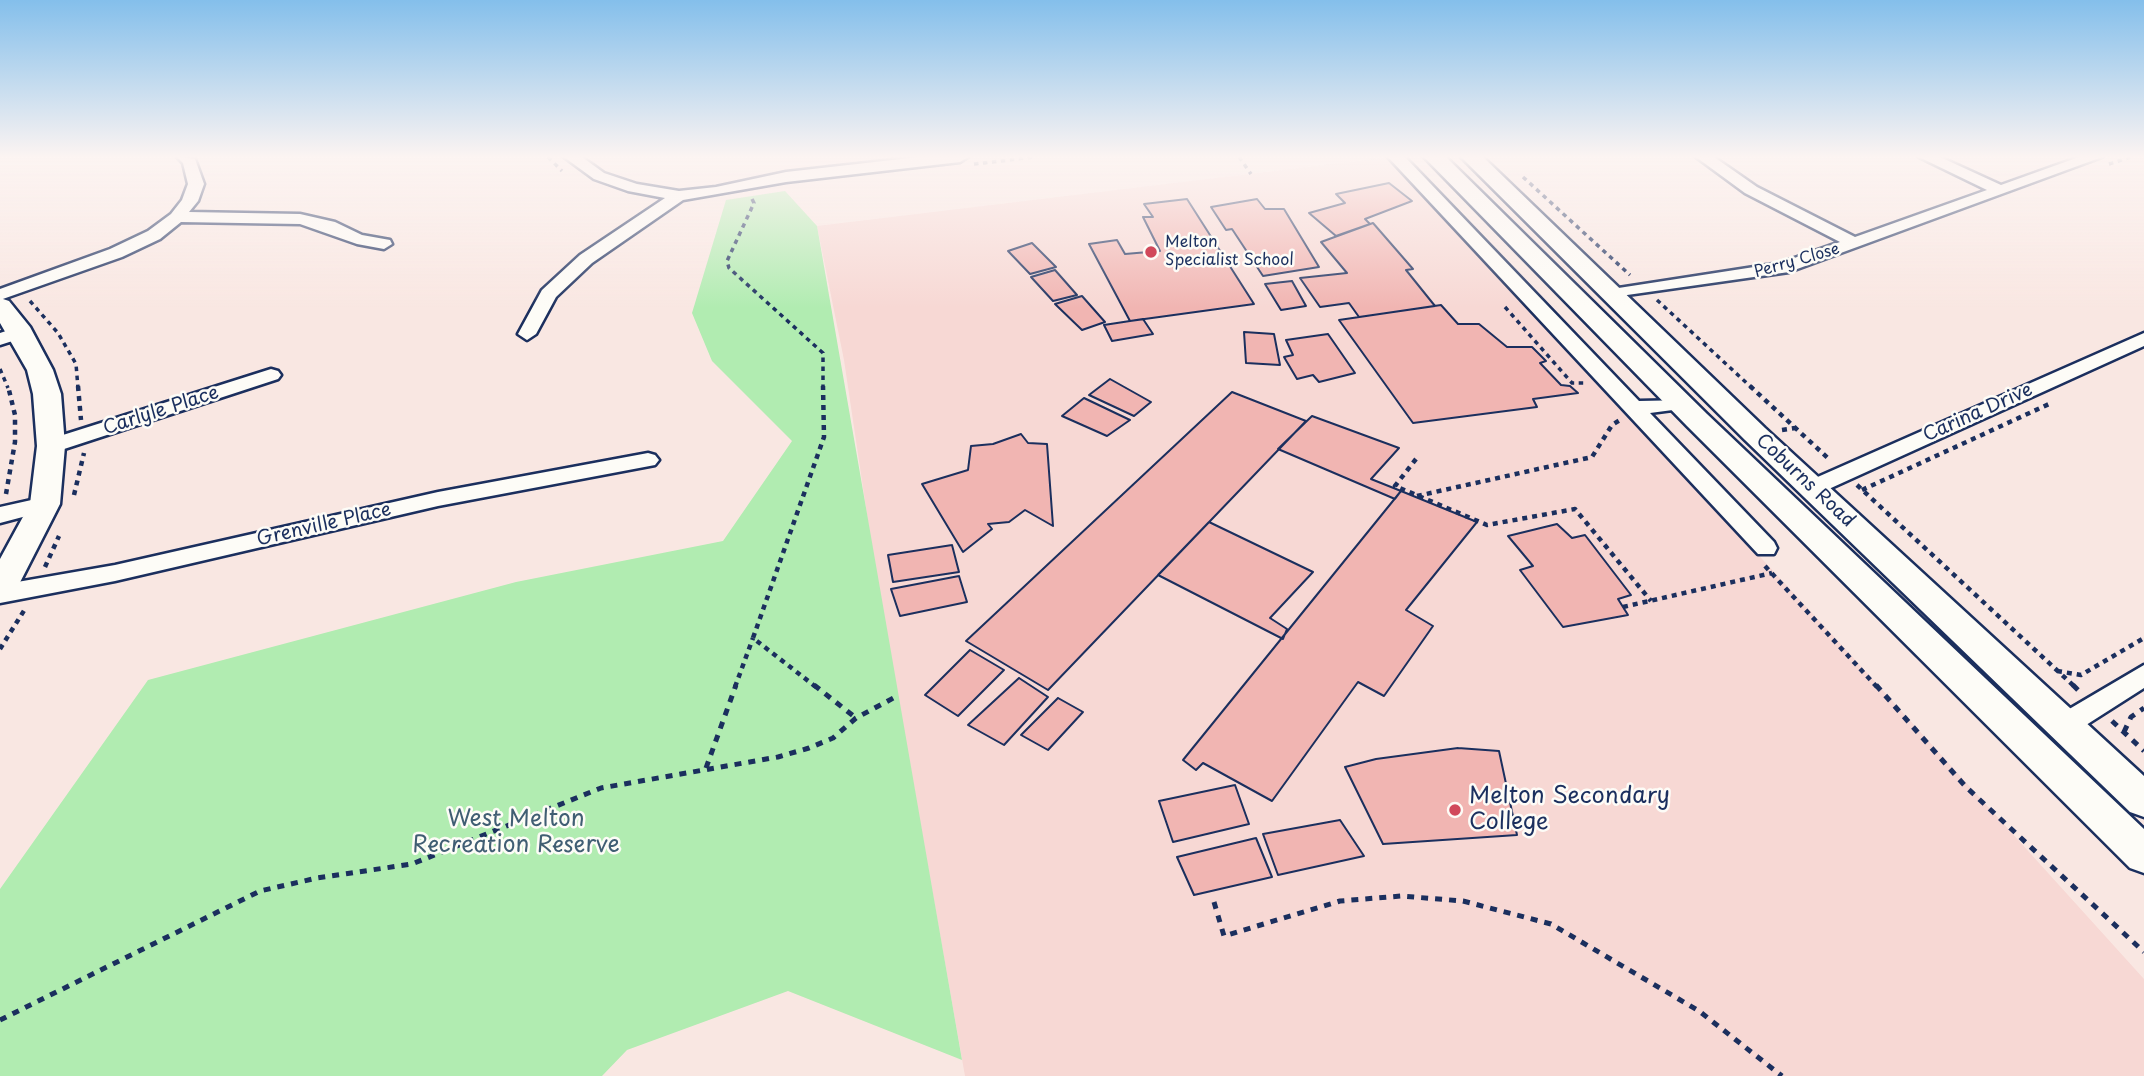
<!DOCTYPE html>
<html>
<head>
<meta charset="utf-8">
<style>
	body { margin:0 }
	canvas { display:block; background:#f9e7e2 }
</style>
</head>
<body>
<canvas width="2144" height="1076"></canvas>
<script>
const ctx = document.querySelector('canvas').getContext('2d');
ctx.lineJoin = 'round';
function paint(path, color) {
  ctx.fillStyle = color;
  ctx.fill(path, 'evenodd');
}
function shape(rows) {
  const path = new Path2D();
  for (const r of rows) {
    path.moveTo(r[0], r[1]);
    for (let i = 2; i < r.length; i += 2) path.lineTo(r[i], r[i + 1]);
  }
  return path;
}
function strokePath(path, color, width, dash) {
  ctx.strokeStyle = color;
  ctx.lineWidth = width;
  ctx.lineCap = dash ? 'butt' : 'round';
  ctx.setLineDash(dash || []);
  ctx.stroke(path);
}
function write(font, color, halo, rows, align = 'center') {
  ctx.font = font + ' "Playpen Sans",sans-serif';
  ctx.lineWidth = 5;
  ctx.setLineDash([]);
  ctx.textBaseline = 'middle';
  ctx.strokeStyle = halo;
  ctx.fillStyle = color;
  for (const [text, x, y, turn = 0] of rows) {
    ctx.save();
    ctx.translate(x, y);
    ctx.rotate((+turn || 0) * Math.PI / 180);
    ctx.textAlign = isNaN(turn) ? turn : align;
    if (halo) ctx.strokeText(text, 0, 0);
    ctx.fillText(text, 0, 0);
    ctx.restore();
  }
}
paint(shape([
	[1391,157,1522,295,1600,384,1839,642,2144,979,2144,1076,965,1076,873,555,844,360,817,226]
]), '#f7d8d4');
paint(shape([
	[785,191,817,226,962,1060,788,991,627,1050,602,1076,0,1076,0,889,148,680,516,582,723,541,792,441,712,361,692,313,726,200]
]), '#b1ecb1');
const building = shape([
	[1389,183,1412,201,1365,219,1370,224,1336,236,1309,213,1345,203,1336,194,1389,183],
	[1187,199,1254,304,1130,321,1089,244,1117,240,1125,254,1160,251,1143,217,1153,217,1144,204,1187,199],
	[1257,199,1265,209,1284,209,1319,267,1263,276,1232,229,1226,230,1211,207,1257,199],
	[1373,223,1413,269,1406,270,1435,306,1359,317,1349,303,1320,307,1300,278,1347,273,1321,242,1373,223],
	[1032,243,1056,267,1030,274,1008,251,1032,243],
	[1055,270,1077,295,1053,301,1031,277,1055,270],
	[1292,281,1306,306,1281,310,1265,284,1292,281],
	[1082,296,1105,322,1082,330,1055,304,1082,296],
	[1441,305,1458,324,1479,324,1507,347,1532,347,1546,361,1540,363,1561,385,1570,386,1578,393,1533,399,1537,407,1413,423,1339,320,1441,305],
	[1143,319,1153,334,1112,341,1104,325,1143,319],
	[1244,332,1274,334,1280,365,1246,363,1244,332],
	[1328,334,1355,373,1319,382,1313,375,1297,379,1284,357,1293,355,1286,340,1328,334],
	[1110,379,1151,402,1134,416,1089,395,1110,379],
	[1232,392,1306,421,1048,690,966,641,1232,392],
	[1084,398,1130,420,1107,436,1062,416,1084,398],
	[1312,416,1399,448,1371,479,1401,491,1395,499,1278,449,1312,416],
	[1021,434,1028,443,1047,444,1053,526,1025,510,1009,522,988,524,992,529,963,552,922,484,968,470,971,446,993,444,1021,434],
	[1401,491,1477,522,1406,610,1433,626,1384,696,1358,682,1272,801,1203,763,1196,770,1183,760,1401,491],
	[1209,522,1313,572,1270,618,1287,629,1283,639,1158,575,1209,522],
	[1557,524,1572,538,1585,535,1631,595,1618,599,1628,615,1563,627,1520,570,1533,566,1508,536,1557,524],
	[952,545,959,572,893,582,888,555,952,545],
	[959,576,967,602,900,616,891,589,959,576],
	[970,650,1004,670,958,716,925,695,970,650],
	[1019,678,1048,697,1004,745,968,725,1019,678],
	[1058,698,1083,712,1048,750,1021,735,1058,698],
	[1458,748,1499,751,1517,835,1383,844,1345,767,1376,759,1458,748],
	[1235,785,1249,824,1173,842,1159,801,1235,785],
	[1340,820,1364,856,1278,875,1263,834,1340,820],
	[1256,838,1272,877,1194,895,1177,857,1256,838]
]);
paint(building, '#f1b5b2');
strokePath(building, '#1b2f5e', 2);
const street = shape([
	[177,157,195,159,204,184,198,201,189,212,300,214,335,222,362,235,390,240,392,244,384,249,357,244,300,224,181,222,160,239,122,257,0,300,0,289,110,249,148,231,171,214,182,200,188,184,183,163,177,157],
	[564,157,582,157,604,173,637,184,679,191,716,187,786,172,919,157,968,157,960,162,786,182,683,200,592,263,556,297,536,334,527,340,518,334,542,290,580,255,665,198,628,191,594,179,564,157],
	[1388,157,1405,157,1639,401,1688,400,1691,404,1688,408,1650,413,1774,542,1777,548,1774,554,1758,554,1388,157],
	[1696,157,1714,157,1757,187,1855,237,1987,190,1919,157,1940,157,2001,185,2079,157,2102,157,1789,272,1606,298,1603,294,1606,290,1612,289,1780,263,1840,242,1745,193,1696,157],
	[21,326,30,332,28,336,0,345,0,333,21,326],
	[2144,333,2144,346,1820,493,1804,493,1801,488,1804,483,2144,333],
	[271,369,278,371,281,375,278,379,58,451,44,451,41,446,44,441,271,369],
	[648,453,655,455,659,460,655,465,438,506,115,581,0,603,0,585,115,565,438,492,648,453],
	[45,497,53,499,56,504,53,509,0,523,0,507,45,497],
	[2144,665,2144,688,2072,734,2063,737,2054,734,2050,726,2054,718,2144,665]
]);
const secondary = shape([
	[1424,157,1446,157,1707,414,2144,829,2144,873,2130,868,1687,426,1424,157],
	[1461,157,1483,157,1765,428,2144,776,2144,817,2130,812,1745,440,1461,157],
	[0,298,9,301,30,327,53,370,61,394,65,446,60,504,12,598,0,602,0,559,30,504,37,446,33,394,27,370,0,323,0,298]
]);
strokePath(street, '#1b2f5e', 5);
strokePath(secondary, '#1b2f5e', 5);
strokePath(shape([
	[548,157,562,171],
	[1239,157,1251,174],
	[974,164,1035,157],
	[2109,164,2131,157],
	[1523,177,1630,275],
	[752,199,754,203,727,261,729,268,823,353,823,388],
	[1657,300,1752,388],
	[30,301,58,333,76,364,78,388],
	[1505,307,1572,383,1586,383],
	[0,369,8,388]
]), '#1b2f5e', 3.5, [4.5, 4.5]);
strokePath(shape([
	[78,386,81,420],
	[1750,386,1830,460],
	[1782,430,1795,428],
	[1416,459,1395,486,1487,525,1575,509,1651,601],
	[1857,485,2075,687],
	[1862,490,2049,404],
	[6,494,15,442,15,415,8,386],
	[74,495,84,453],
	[1417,496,1592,457,1612,425,1620,420],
	[1765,566,1877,687],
	[45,567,59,536],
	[1623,607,1772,573],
	[0,649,25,609],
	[2057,671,2081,675,2144,638],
	[735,687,753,638],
	[816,687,753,638,824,437,823,386]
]), '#1b2f5e', 4.5, [5, 5]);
strokePath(shape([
	[814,685,856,718],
	[1876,685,1966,787,2144,952],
	[2073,685,2079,691],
	[2112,721,2144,751],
	[2124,732,2131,717,2144,708],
	[706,768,736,685],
	[1214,902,1224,936,1340,901,1401,896,1463,901,1551,924,1699,1011,1782,1076],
	[0,1020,260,891,317,878,412,864,601,788,778,757,809,748,833,738,856,718,899,695]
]), '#1b2f5e', 5, [7, 7]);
paint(street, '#fdfcf7');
paint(secondary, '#fdfcf7');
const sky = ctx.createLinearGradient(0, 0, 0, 308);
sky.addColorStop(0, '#84bfeb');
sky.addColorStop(0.51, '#fcf4f2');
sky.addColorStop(1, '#fcf4f200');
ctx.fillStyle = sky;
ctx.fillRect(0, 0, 2144, 308);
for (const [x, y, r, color] of [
	[1151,252,7,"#d1495b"],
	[1455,810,7,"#d1495b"]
]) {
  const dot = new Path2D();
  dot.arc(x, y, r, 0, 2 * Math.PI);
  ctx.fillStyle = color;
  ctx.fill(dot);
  strokePath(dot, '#fdfcf7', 2.5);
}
write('16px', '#1b2f5e', '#fdfcf7', [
	["Melton",1165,243],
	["Specialist School",1165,261]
], 'left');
write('16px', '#1b2f5e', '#fdfcf7', [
	["Perry Close",1797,261,-16]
]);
write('19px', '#1b2f5e', '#fdfcf7', [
	["Carlyle Place",161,411,-18],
	["Carina Drive",1978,413,-24],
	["Coburns Road",1805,481,43],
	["Grenville Place",324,525,-13]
]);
write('23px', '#1b2f5e', '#fdfcf7', [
	["Melton Secondary",1469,797],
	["College",1469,823]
], 'left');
write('23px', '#405e73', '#fdfcf7', [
	["West Melton",516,820],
	["Recreation Reserve",516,846]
]);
</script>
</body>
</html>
